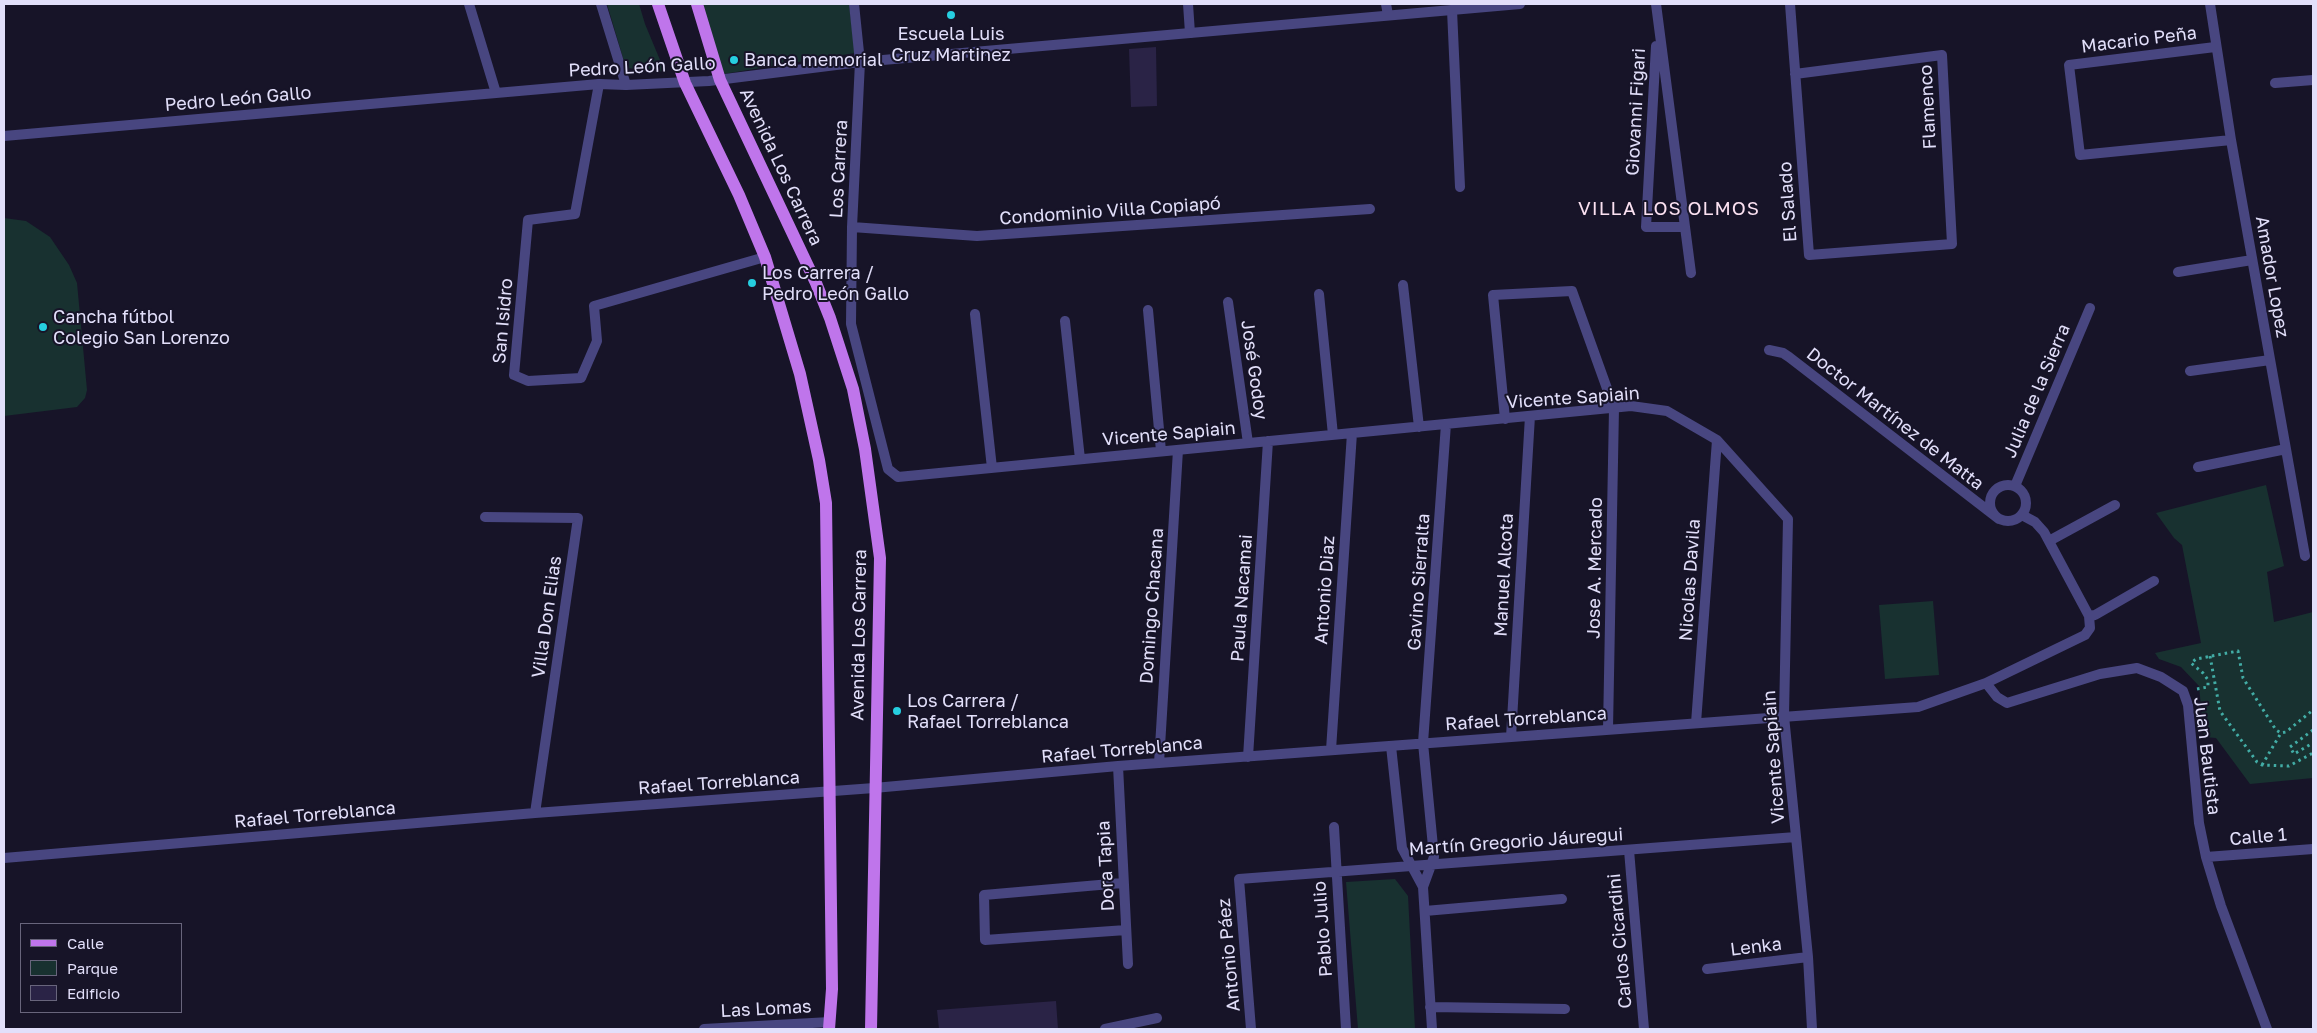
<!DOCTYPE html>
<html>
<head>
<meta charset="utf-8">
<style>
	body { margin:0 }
	#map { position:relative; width:2317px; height:1033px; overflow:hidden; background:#171428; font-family:"Golos Text",sans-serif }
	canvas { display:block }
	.frame { position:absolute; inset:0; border:5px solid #e2dffa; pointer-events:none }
	.legend { position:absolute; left:20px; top:923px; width:162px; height:90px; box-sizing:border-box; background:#171428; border:1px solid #68657c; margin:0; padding:6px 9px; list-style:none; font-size:15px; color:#e2dffa }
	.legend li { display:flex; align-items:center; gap:10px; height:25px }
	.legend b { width:25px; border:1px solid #68657c }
</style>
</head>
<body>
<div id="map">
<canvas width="2317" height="1033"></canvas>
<div class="frame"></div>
<ul class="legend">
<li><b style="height:6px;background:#bf75eb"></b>Calle</li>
<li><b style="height:14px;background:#183130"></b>Parque</li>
<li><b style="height:14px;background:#2a2346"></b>Edificio</li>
</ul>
</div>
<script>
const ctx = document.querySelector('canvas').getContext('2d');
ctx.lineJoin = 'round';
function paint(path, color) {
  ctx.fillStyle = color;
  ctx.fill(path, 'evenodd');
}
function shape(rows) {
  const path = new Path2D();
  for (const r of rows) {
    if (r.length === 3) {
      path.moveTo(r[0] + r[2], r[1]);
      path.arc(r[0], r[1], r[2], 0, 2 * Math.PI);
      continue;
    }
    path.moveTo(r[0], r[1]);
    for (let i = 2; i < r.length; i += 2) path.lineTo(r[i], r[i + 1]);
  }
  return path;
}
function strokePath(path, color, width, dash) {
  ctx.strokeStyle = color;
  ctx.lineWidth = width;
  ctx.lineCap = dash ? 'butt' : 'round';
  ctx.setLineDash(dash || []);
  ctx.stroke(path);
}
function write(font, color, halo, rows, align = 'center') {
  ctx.font = font + ' "Golos Text",sans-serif';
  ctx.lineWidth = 4;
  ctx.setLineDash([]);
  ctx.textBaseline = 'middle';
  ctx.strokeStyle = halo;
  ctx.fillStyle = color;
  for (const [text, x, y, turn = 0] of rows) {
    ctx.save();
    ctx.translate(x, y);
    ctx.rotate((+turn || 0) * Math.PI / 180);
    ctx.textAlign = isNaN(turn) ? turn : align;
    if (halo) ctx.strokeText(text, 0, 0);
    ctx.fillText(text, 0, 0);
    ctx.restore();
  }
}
paint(shape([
	[607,4,639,4,645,24,665,72,626,68],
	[702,4,849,4,855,53,723,74],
	[4,218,26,221,50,237,69,265,77,283,87,390,85,398,77,407,4,416],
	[2266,485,2284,566,2267,572,2274,622,2313,612,2313,778,2250,784,2216,738,2204,737,2199,686,2181,667,2159,659,2155,653,2201,643,2182,545,2174,538,2156,513],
	[1933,601,1939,675,1885,679,1879,605],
	[1395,879,1408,896,1415,1029,1358,1029,1346,882]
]), '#183130');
paint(shape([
	[1156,47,1157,106,1131,107,1129,49],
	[1056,1001,1058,1029,939,1029,937,1010]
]), '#2a2346');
strokePath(shape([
	[2210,656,2220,711,2257,762,2262,765,2289,766,2313,753],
	[2197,689,2208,687,2208,680,2203,673,2191,663,2196,659,2238,651,2243,678,2276,730,2281,733,2286,732,2313,710],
	[2313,730,2290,747,2294,754,2313,743],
	[2262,765,2281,733]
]), '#42aca5', 3, [2.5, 4]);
strokePath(shape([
	[1188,4,1190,33],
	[1452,10,1460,187],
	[1105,1029,1157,1018]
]), '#484680', 10);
strokePath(shape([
	[601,4,626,85],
	[854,4,860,62,852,227,851,324,888,469,898,477,1631,406,1667,411,1717,440,1788,519,1784,716,1808,957,1812,1029],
	[1386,4,1388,15],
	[1656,4,1691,273],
	[1790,4,1809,255,1952,244,1942,55,1795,74],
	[2210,4,2231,140,2305,556],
	[1656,46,1646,227,1684,227],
	[2215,47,2069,65,2080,155,2231,140],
	[2275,83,2313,80],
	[599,84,575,214,528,220,514,375,528,381,581,378,597,341,594,306,765,257],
	[852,227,977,236,1370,209],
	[2178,272,2252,260],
	[1403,285,1419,427],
	[1319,294,1333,435],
	[1228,302,1248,443],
	[1148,310,1161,451],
	[975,314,992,468],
	[1065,321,1080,459],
	[1769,350,1783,353,1789,357,1999,519],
	[2190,371,2270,360],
	[1505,419,1493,295,1572,291,1614,408,1608,729],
	[2198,467,2286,449],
	[2008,503,18],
	[2015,486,2090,308],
	[485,517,578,518,535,813],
	[2049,541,2115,505],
	[2089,616,2095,615,2154,581],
	[1986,683,1997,697,2007,703,2100,674,2137,668,2161,677,2183,691,2188,705,2199,823,2206,857,2221,906,2267,1029],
	[1696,723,1717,440],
	[1511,737,1530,416],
	[1391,746,1402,848,1423,887,1434,857,1423,743,1446,424],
	[1331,750,1352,433],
	[1248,757,1268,441],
	[1159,763,1178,450],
	[1118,766,1128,964],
	[1334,827,1346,1029],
	[1629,850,1644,1029],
	[2206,857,2313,849],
	[4,858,535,813,874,788,1118,766,1918,707,1986,683,2085,635,2090,628,2089,616,2044,532,2035,522,2022,515],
	[1122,883,984,895,985,940,1126,930],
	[1423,887,1432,1029],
	[1425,911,1562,899],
	[1707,969,1808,957],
	[1430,1007,1565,1009],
	[704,1029,830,1022],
	[1251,1029,1239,879,1796,837]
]), '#484680', 10);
strokePath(shape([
	[469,4,496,93],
	[4,136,599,84,626,85,709,81,860,62,1520,4]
]), '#484680', 10);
strokePath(shape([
	[658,4,685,83,739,195,765,257,800,374,819,460,826,503,832,989,829,1029],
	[697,4,720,80,816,283,830,318,853,389,865,449,880,558,871,1029]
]), '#bf75eb', 12);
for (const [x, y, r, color] of [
	[951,15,5,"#26cee0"],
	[734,60,5,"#26cee0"],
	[752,283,5,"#26cee0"],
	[43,327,5,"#26cee0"],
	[897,711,5,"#26cee0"]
]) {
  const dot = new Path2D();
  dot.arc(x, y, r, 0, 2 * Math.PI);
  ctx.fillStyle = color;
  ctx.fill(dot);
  strokePath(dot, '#171428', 2);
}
write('18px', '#e2dffa', '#171428', [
	["Escuela Luis",951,34,"center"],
	["Cruz Martinez",951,55,"center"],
	["Banca memorial",744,60],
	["Los Carrera /",762,273],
	["Pedro León Gallo",762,294],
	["Cancha fútbol",53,317],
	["Colegio San Lorenzo",53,338],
	["Los Carrera /",907,701],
	["Rafael Torreblanca",907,722]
], 'left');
write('18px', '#e2dffa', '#171428', [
	["Macario Peña",2139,40,-7],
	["Pedro León Gallo",642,67,-3],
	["Pedro León Gallo",238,99,-5],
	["Flamenco",1928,107,-93],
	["Giovanni Figari",1636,112,-87],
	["Avenida Los Carrera",781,167,65],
	["Los Carrera",839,169,-87],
	["El Salado",1788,202,-94],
	["Condominio Villa Copiapó",1110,211,-4],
	["Amador Lopez",2272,277,80],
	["San Isidro",503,321,-85],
	["José Godoy",1254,370,82],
	["Julia de la Sierra",2037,391,-67],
	["Vicente Sapiain",1573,398,-4],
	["Doctor Martínez de Matta",1895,419,38],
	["Vicente Sapiain",1169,434,-5],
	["Jose A. Mercado",1595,568,-89],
	["Manuel Alcota",1504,575,-87],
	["Nicolas Davila",1690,580,-86],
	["Gavino Sierralta",1419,582,-86],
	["Antonio Diaz",1325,590,-86],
	["Paula Nacamai",1242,598,-86],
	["Domingo Chacana",1152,606,-86],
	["Villa Don Elias",547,617,-82],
	["Avenida Los Carrera",859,635,-89],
	["Rafael Torreblanca",1526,719,-4],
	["Rafael Torreblanca",1122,750,-5],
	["Juan Bautista",2207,756,83],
	["Vicente Sapiain",1774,757,-94],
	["Rafael Torreblanca",719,783,-4],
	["Rafael Torreblanca",315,815,-5],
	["Calle 1",2258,837,-5],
	["Martín Gregorio Jáuregui",1516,842,-4],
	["Dora Tapia",1106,866,-93],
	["Pablo Julio",1323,929,-94],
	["Carlos Cicardini",1620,941,-95],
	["Lenka",1756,947,-7],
	["Antonio Páez",1229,955,-95],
	["Las Lomas",766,1009,-3]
]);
ctx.letterSpacing = '1px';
write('19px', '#fbe1f1', '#171428', [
	["VILLA LOS OLMOS",1669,209]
]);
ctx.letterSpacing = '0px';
</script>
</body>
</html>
